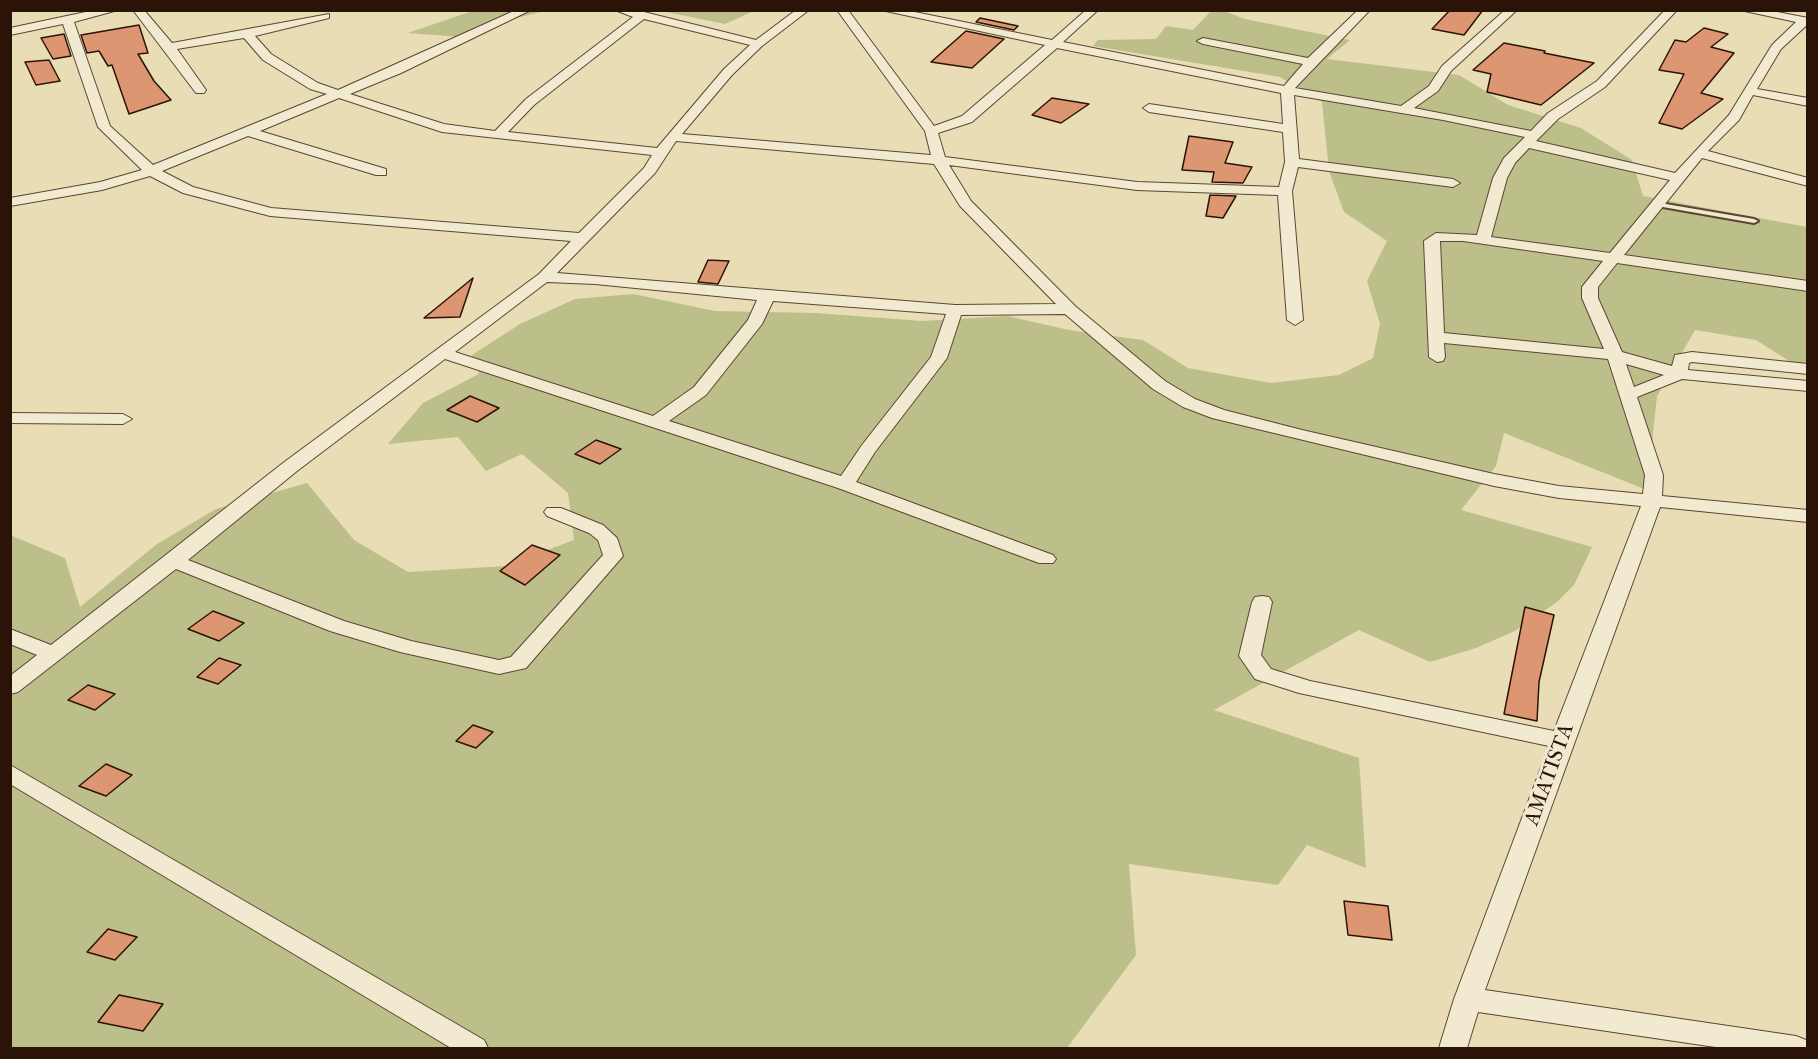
<!DOCTYPE html>
<html>
<head>
<meta charset="utf-8">
<style>
	body { margin:0 }
	#map { position:relative; width:1818px; height:1059px; overflow:hidden; background:#e9ddb6; font-family:"IM FELL French Canon",serif }
	canvas { display:block }
	.frame { position:absolute; inset:0; border:12px solid #2c1308; pointer-events:none }
</style>
</head>
<body>
<div id="map">
<canvas width="1818" height="1059"></canvas>
<div class="frame"></div>
</div>
<script>
const ctx = document.querySelector('canvas').getContext('2d');
ctx.lineJoin = 'round';
function paint(path, color) {
  ctx.fillStyle = color;
  ctx.fill(path, 'evenodd');
}
function shape(rows) {
  const path = new Path2D();
  for (const r of rows) {
    path.moveTo(r[0], r[1]);
    for (let i = 2; i < r.length; i += 2) path.lineTo(r[i], r[i + 1]);
  }
  return path;
}
function strokePath(path, color, width, dash) {
  ctx.strokeStyle = color;
  ctx.lineWidth = width;
  ctx.lineCap = dash ? 'butt' : 'round';
  ctx.setLineDash(dash || []);
  ctx.stroke(path);
}
function write(font, color, halo, rows, align = 'center') {
  ctx.font = font + ' "IM FELL French Canon",serif';
  ctx.lineWidth = 6;
  ctx.setLineDash([]);
  ctx.textBaseline = 'middle';
  ctx.strokeStyle = halo;
  ctx.fillStyle = color;
  for (const [text, x, y, turn = 0] of rows) {
    ctx.save();
    ctx.translate(x, y);
    ctx.rotate((+turn || 0) * Math.PI / 180);
    ctx.textAlign = isNaN(turn) ? turn : align;
    if (halo) ctx.strokeText(text, 0, 0);
    ctx.fillText(text, 0, 0);
    ctx.restore();
  }
}
paint(shape([
	[472,11,545,11,483,26,461,37,408,33],
	[661,11,754,11,725,24],
	[1211,11,1224,11,1245,19,1350,40,1327,59,1459,75,1508,105,1581,128,1632,160,1643,196,1807,227,1807,369,1797,366,1756,340,1695,330,1657,396,1647,490,1504,433,1496,466,1461,510,1592,547,1574,585,1557,602,1515,631,1476,648,1430,662,1359,630,1214,710,1359,758,1366,868,1307,845,1278,885,1129,864,1136,955,1067,1048,11,1048,10,535,65,558,80,607,157,544,216,509,307,483,354,540,408,572,505,566,574,540,568,493,522,454,486,471,458,437,388,444,423,403,479,374,472,355,520,324,575,299,633,294,715,311,816,313,922,321,1007,316,1069,330,1143,340,1188,368,1271,383,1339,375,1373,358,1380,324,1367,281,1387,241,1344,212,1329,171,1322,102,1280,77,1093,46,1098,40,1156,39,1166,26,1193,30]
]), '#bcbf89');
const building = shape([
	[1450,10,1483,10,1464,35,1432,29,1450,10],
	[980,18,1018,26,1014,30,976,22,980,18],
	[139,25,148,53,138,54,154,81,171,100,129,114,112,65,108,66,99,51,87,53,81,35,139,25],
	[1704,28,1728,34,1711,47,1734,53,1701,93,1723,99,1682,129,1659,123,1684,74,1659,70,1675,40,1686,42,1704,28],
	[966,31,1004,39,972,68,931,62,966,31],
	[64,34,71,56,53,59,41,38,64,34],
	[1504,43,1545,51,1544,53,1594,63,1541,105,1487,92,1491,74,1473,70,1504,43],
	[49,60,60,81,36,85,25,62,49,60],
	[1052,98,1089,104,1061,123,1032,115,1052,98],
	[1189,136,1233,142,1225,163,1252,167,1243,183,1212,182,1214,172,1182,170,1189,136],
	[1210,195,1236,196,1223,218,1206,216,1210,195],
	[708,260,729,261,718,284,698,282,708,260],
	[473,278,460,317,424,318,473,278],
	[470,396,499,408,477,422,447,410,470,396],
	[596,440,621,449,600,464,575,454,596,440],
	[532,545,560,555,525,585,500,571,532,545],
	[1525,607,1554,615,1539,682,1537,721,1504,714,1525,607],
	[213,611,244,623,219,641,188,629,213,611],
	[219,658,241,665,218,684,197,677,219,658],
	[88,685,115,694,95,710,68,700,88,685],
	[473,725,493,732,476,748,456,741,473,725],
	[106,764,132,775,106,796,79,786,106,764],
	[1344,901,1388,906,1392,940,1348,935,1344,901],
	[108,929,137,937,115,960,87,952,108,929],
	[119,995,163,1004,143,1031,98,1022,119,995]
]);
paint(building, '#dd9672');
strokePath(building, '#2c1308', 1.5);
const service = shape([
	[1654,202,1754,219,1758,221,1754,223,1657,206,1654,206,1654,202]
]);
const minor = shape([
	[95,10,118,10,74,22,110,126,153,165,327,94,310,89,263,60,244,38,177,49,206,90,204,93,196,93,133,10,144,10,172,43,329,14,329,18,255,36,271,54,318,83,338,90,516,10,531,10,401,73,350,94,444,124,495,131,526,99,633,17,615,10,636,10,756,40,796,10,809,10,762,46,732,75,682,134,931,155,925,131,837,10,848,10,934,126,962,116,1045,45,881,10,905,10,1052,40,1086,10,1098,10,1063,42,1284,86,1303,64,1203,44,1197,41,1203,38,1308,58,1358,10,1370,10,1295,88,1401,106,1429,86,1442,66,1505,10,1517,10,1451,71,1438,91,1414,108,1531,131,1548,113,1597,81,1665,10,1677,10,1605,87,1558,119,1536,141,1675,173,1729,115,1772,45,1796,22,1740,10,1767,10,1808,18,1808,24,1781,49,1757,89,1808,98,1808,106,1753,95,1739,120,1708,151,1808,178,1808,186,1702,158,1624,255,1808,281,1808,291,1617,263,1598,287,1598,298,1622,352,1672,366,1675,355,1692,352,1808,364,1808,374,1692,362,1689,363,1688,370,1808,381,1808,391,1682,379,1637,397,1663,475,1662,496,1808,510,1808,522,1660,507,1485,990,1796,1036,1806,1040,1808,1048,1722,1048,1478,1012,1467,1048,1439,1048,1454,999,1549,746,1299,693,1255,679,1239,656,1252,602,1255,597,1262,596,1269,597,1272,602,1261,655,1271,669,1310,681,1554,731,1641,506,1559,498,1494,486,1212,418,1183,407,1153,389,1065,314,961,315,947,358,875,452,856,482,1053,555,1056,559,1053,563,1039,563,838,488,445,359,297,471,188,560,344,621,411,641,499,660,511,657,603,555,598,540,589,533,547,516,544,512,547,508,561,508,603,525,617,538,623,556,526,668,499,674,400,652,330,631,176,569,18,692,10,694,10,676,37,655,10,644,10,629,51,645,283,463,539,274,571,241,270,216,183,193,150,176,102,190,10,206,10,198,100,182,142,170,98,127,63,24,10,35,10,28,95,10],
	[644,19,750,45,724,69,657,148,508,132,534,105,644,19],
	[1057,48,1281,93,1283,124,1149,104,1143,108,1149,112,1283,132,1285,162,1279,187,1137,182,945,157,938,133,972,122,1057,48],
	[1294,95,1443,120,1525,137,1504,158,1493,178,1477,235,1436,233,1424,241,1429,357,1437,362,1443,361,1445,357,1444,343,1608,359,1645,475,1643,494,1559,486,1494,474,1302,430,1224,410,1195,399,1165,381,1075,306,971,201,949,165,1137,190,1278,195,1287,320,1295,325,1303,320,1292,191,1298,167,1453,187,1460,183,1453,179,1299,159,1294,95],
	[339,98,442,132,652,155,644,168,579,233,271,208,193,187,162,171,248,136,376,175,386,175,386,169,260,131,339,98],
	[676,141,934,164,960,206,1056,304,955,305,557,273,655,173,676,141],
	[1529,148,1670,180,1610,253,1491,237,1507,178,1515,163,1529,148],
	[1440,241,1463,241,1603,261,1582,287,1582,298,1604,349,1444,333,1440,241],
	[547,282,595,284,757,300,748,320,694,387,653,416,455,352,547,282],
	[773,301,946,314,931,357,862,445,841,476,669,421,706,395,762,324,773,301],
	[1626,364,1664,375,1634,387,1626,364],
	[10,413,123,414,132,419,123,424,10,423,10,413],
	[10,765,484,1040,488,1048,451,1048,10,784,10,765]
]);
strokePath(service, '#5b4634', 4);
strokePath(minor, '#5b4634', 2);
paint(service, '#f1e9d0');
paint(minor, '#f1e9d0');
write('21px', '#2c1308', '#f1e9d0', [
	["AMATISTA",1550,775,-70]
]);
</script>
</body>
</html>
